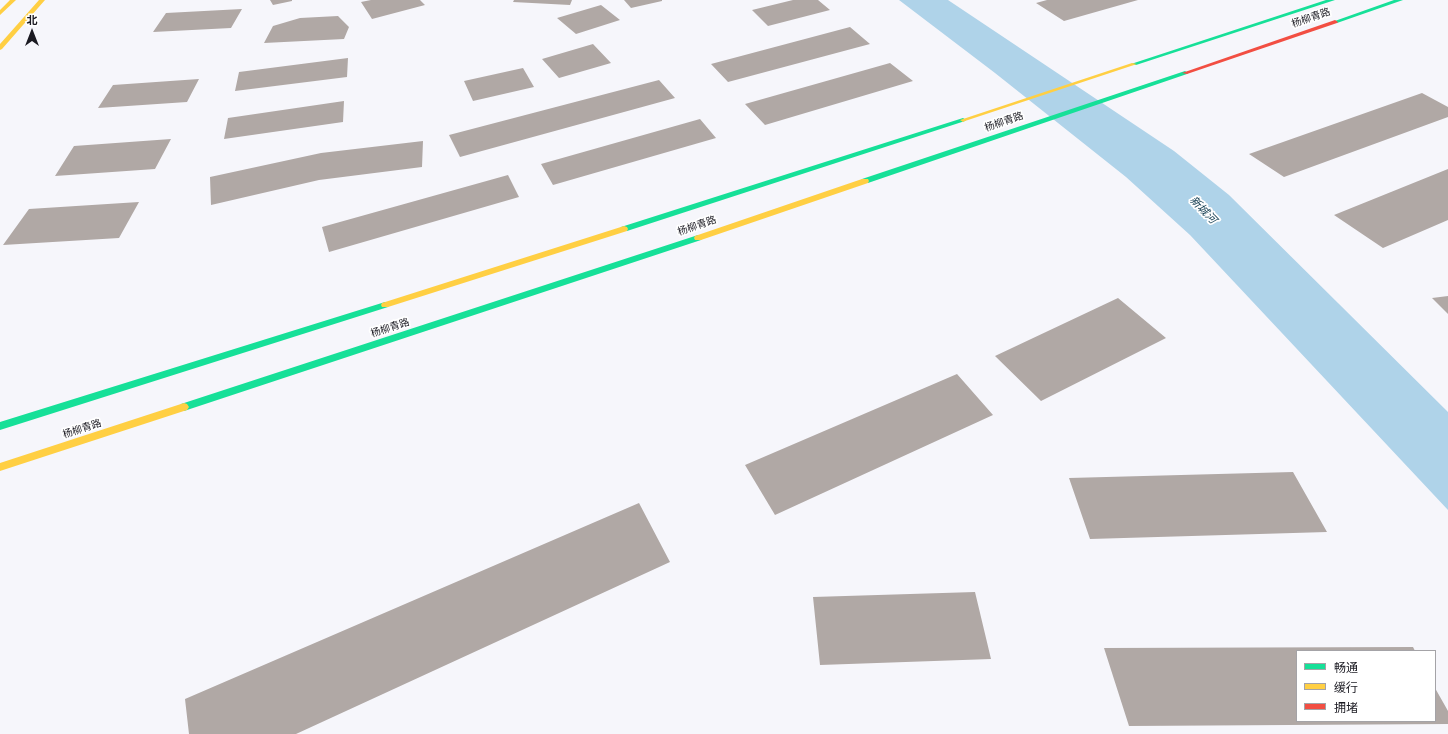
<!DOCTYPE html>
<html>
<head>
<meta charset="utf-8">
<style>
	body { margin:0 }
	#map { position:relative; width:1448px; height:734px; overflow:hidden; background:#f6f6fb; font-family:Inter,"Noto Sans SC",sans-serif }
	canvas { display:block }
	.legend { position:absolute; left:1296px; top:650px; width:140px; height:72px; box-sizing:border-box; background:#fff; border:1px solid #a4a3a7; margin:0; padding:5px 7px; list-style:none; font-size:12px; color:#1b1a22 }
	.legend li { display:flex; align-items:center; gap:8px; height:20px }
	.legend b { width:20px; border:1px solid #a4a3a7 }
	.north { position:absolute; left:12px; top:12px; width:40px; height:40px; -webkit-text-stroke:3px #fff; paint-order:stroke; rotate:0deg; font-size:11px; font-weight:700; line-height:16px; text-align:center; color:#1b1a22 }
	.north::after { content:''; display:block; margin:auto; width:14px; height:18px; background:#1b1a22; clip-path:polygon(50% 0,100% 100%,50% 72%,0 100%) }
</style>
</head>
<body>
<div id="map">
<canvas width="1448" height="734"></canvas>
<ul class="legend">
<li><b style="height:5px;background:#16e098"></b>畅通</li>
<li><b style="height:5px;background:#ffcf43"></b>缓行</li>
<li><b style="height:5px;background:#f24e42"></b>拥堵</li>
</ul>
<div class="north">北</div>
</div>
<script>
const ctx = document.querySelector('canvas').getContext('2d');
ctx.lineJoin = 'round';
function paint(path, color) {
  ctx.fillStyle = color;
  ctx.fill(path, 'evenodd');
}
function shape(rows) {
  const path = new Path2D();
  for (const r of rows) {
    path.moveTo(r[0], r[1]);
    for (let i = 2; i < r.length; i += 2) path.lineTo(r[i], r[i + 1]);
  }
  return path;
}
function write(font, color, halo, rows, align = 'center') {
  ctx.font = font + ' Inter,"Noto Sans SC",sans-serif';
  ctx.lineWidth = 3.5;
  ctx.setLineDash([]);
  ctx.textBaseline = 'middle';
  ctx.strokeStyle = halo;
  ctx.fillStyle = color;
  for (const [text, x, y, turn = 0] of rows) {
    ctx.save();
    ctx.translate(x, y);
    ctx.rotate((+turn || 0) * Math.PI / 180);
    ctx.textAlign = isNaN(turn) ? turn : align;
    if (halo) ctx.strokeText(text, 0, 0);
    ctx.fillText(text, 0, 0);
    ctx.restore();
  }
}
paint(shape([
	[899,0,948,0,1174,151,1229,195,1448,412,1448,510,1190,235,1126,177,995,73]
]), '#afd3e9');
paint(shape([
	[270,0,292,0,292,1,273,5],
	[371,0,420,0,425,5,372,19,361,2],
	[514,0,572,0,570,5,513,2],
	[624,0,662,0,662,1,631,8],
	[793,0,818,0,830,10,768,26,752,10],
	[1047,0,1138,0,1064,21,1036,3],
	[601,5,620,20,576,34,557,18],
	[242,9,231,28,153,32,166,13],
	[338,16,349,27,344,39,264,43,273,26,300,18],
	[850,27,870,44,728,82,711,64],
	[593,44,611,63,559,78,542,59],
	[348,58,347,77,235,91,239,72],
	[890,63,913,81,765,125,745,104],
	[523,68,534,87,473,101,464,81],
	[199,79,187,102,98,108,113,85],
	[659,80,675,98,460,157,449,135],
	[1422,93,1448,107,1448,117,1284,177,1249,154],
	[344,101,343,122,224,139,228,118],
	[700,119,716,138,553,185,541,164],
	[171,139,155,169,55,176,74,146],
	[423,141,422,167,319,180,211,205,210,177,321,153],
	[1448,169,1448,220,1383,248,1334,215],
	[508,175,519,197,329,252,322,227],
	[139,202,119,238,3,245,29,209],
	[1448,296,1448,314,1432,298],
	[1118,298,1166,338,1041,401,995,356],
	[957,374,993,415,775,515,745,465],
	[1293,472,1327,532,1090,539,1069,478],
	[639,503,670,562,296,734,189,734,185,699],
	[975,592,991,659,820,665,813,597],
	[1413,647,1415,651,1297,651,1297,721,1435,721,1435,688,1448,711,1448,724,1129,726,1104,648]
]), '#b0a8a5');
paint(shape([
	[1326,0,1335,0,1136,65,1131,64,1326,0],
	[1394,0,1403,0,1337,23,1332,22,1394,0],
	[1185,71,1188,73,1187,74,868,183,862,183,861,181,862,179,1185,71],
	[963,118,966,120,965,121,627,231,621,231,620,229,621,227,963,118],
	[698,235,701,236,702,238,701,240,184,411,181,410,179,407,181,404,698,235],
	[385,302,389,305,388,307,0,430,0,422,385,302]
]), '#16e098');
paint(shape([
	[10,0,16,0,0,15,0,10,10,0],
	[39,0,45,0,2,49,0,50,0,44,39,0],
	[1132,63,1137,64,965,121,963,122,960,120,1132,63],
	[862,179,868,179,869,181,868,183,701,240,695,240,694,238,695,236,862,179],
	[624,226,627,227,628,229,627,231,388,307,382,307,381,305,382,303,624,226],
	[184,403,187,404,189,407,187,410,0,471,0,463,184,403]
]), '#ffcf43');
paint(shape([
	[1335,20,1338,22,1337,23,1187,74,1182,73,1335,20]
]), '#f24e42');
write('10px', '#1b1a22', '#fff', [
	["杨柳青路",1311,18,-19],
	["杨柳青路",1004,122,-19],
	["杨柳青路",697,226,-19],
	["杨柳青路",390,328,-18],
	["杨柳青路",82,429,-18]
]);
write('italic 11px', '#143e52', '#fff', [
	["新城河",1203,210,46]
]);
</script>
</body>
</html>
